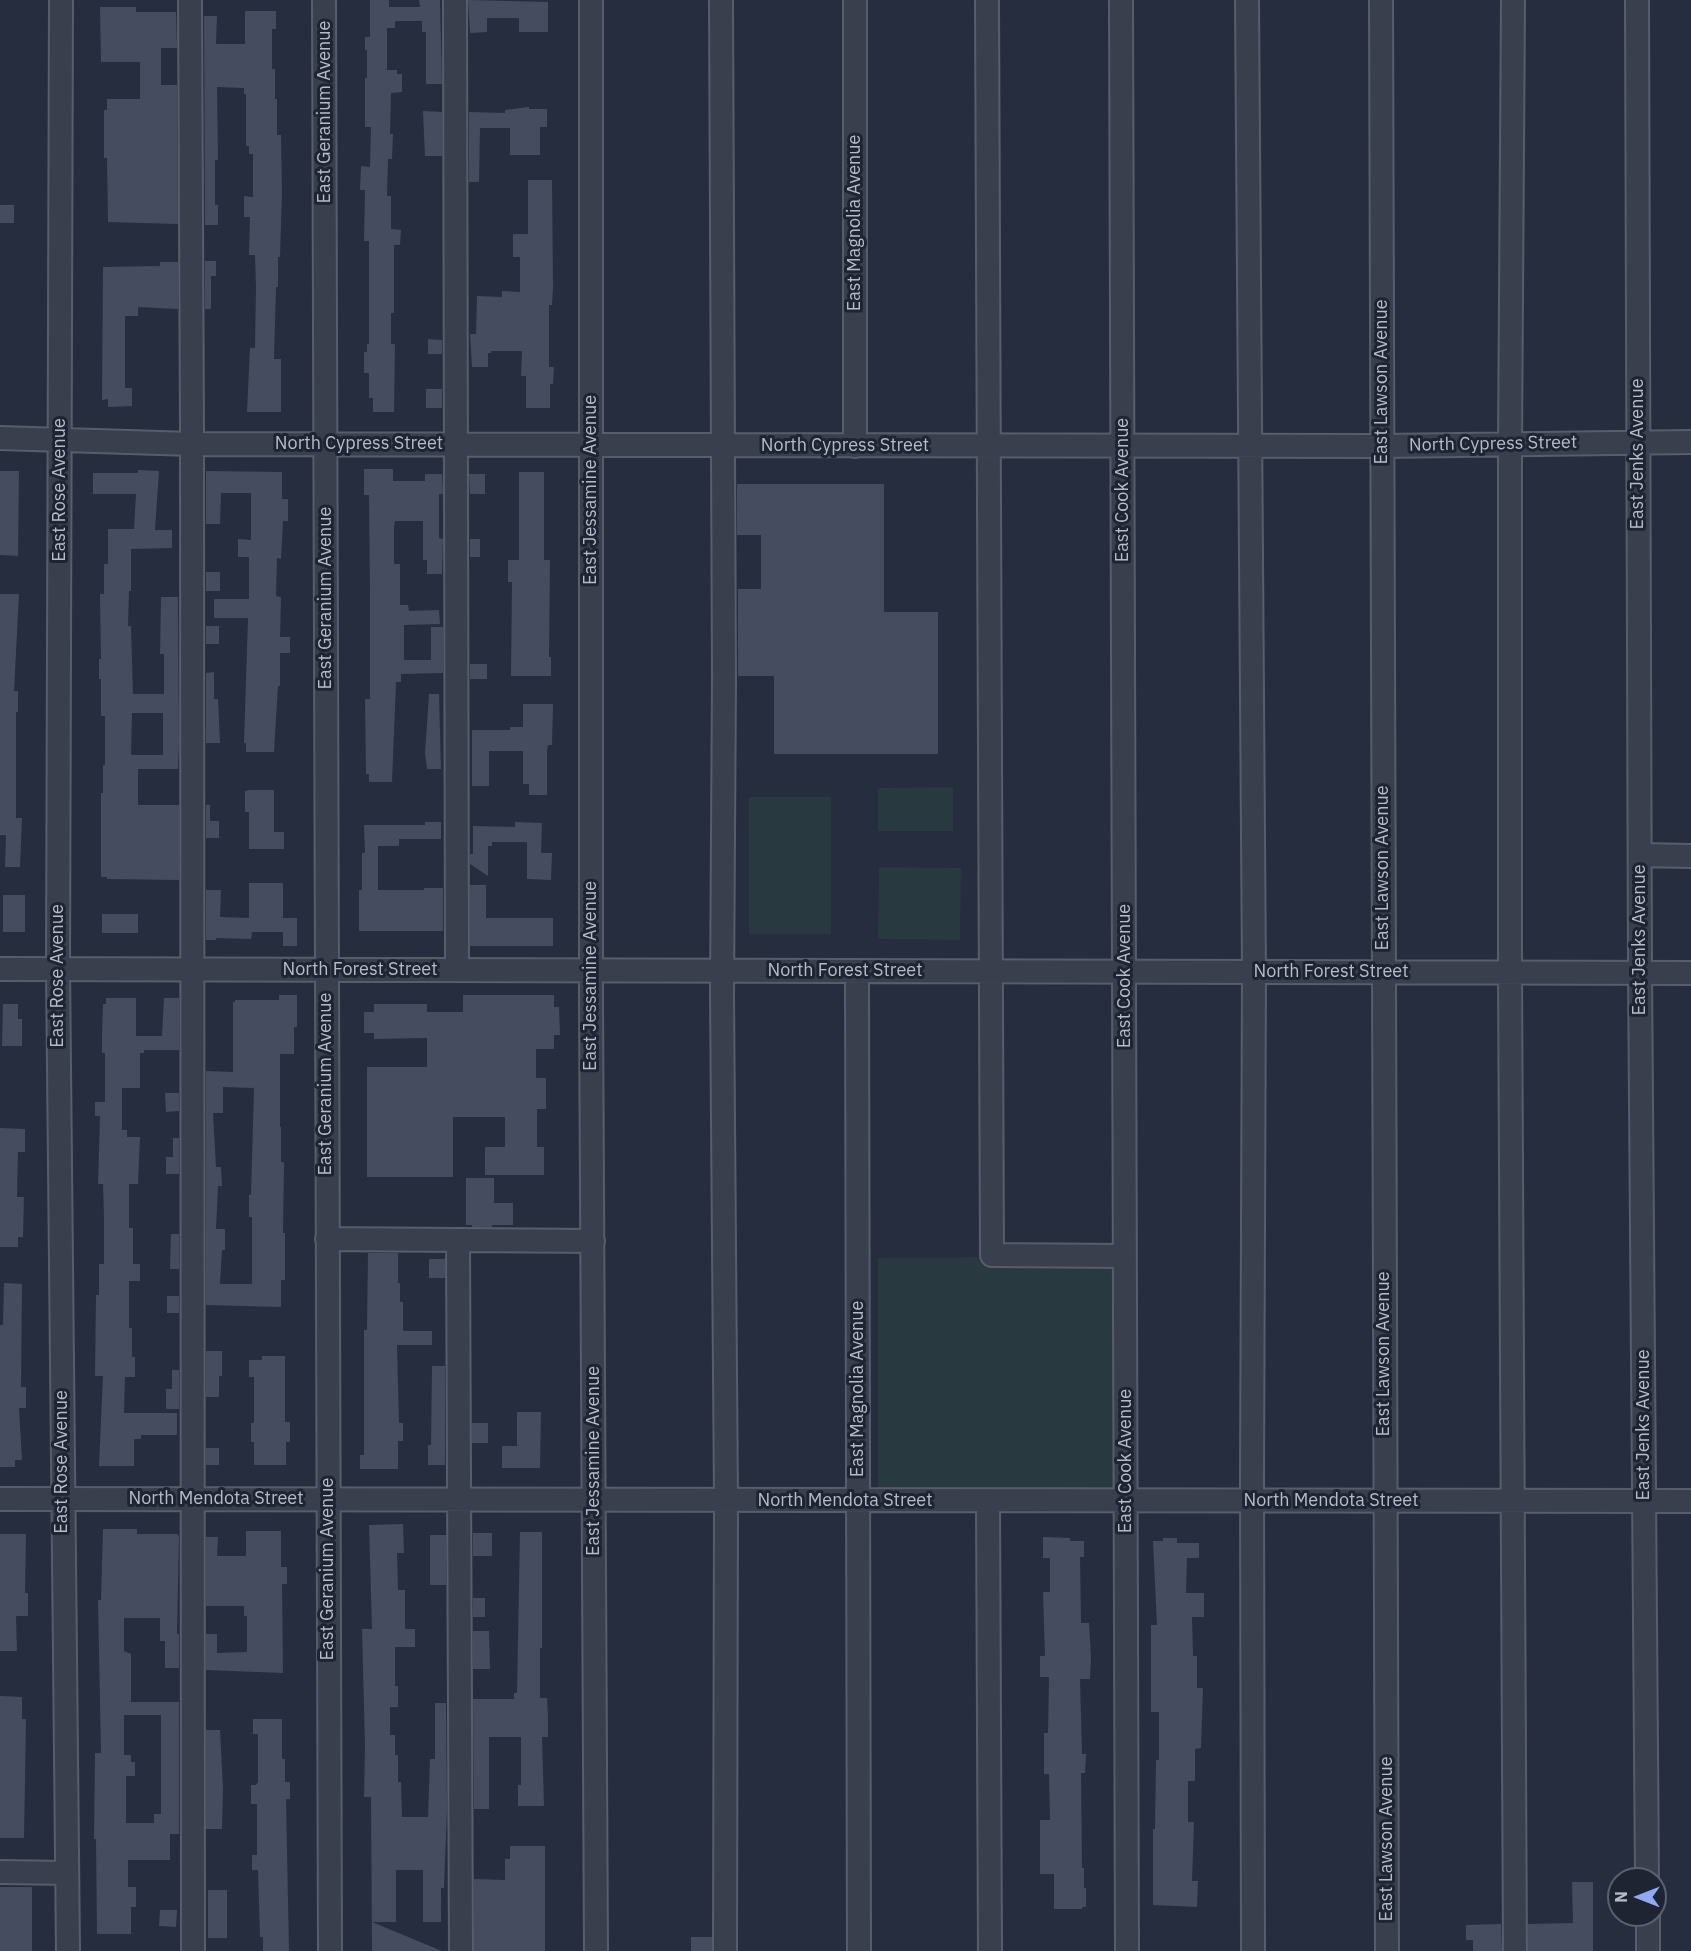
<!DOCTYPE html>
<html>
<head>
<meta charset="utf-8">
<style>
	body { margin:0 }
	#map { position:relative; width:1691px; height:1951px; overflow:hidden; background:#262d3e; font-family:"IBM Plex Sans",sans-serif }
	canvas { display:block }
	.north { position:absolute; left:1607px; top:1867px; width:60px; height:60px; box-sizing:border-box; background:#1f2433; border:2px solid #5b606f; border-radius:50%; rotate:270deg; font-size:16px; font-weight:700; line-height:24px; text-align:center; color:#b6bbc9 }
	.north::after { content:''; display:block; margin:auto; width:21px; height:27px; background:#91a9f3; clip-path:polygon(50% 0,100% 100%,50% 72%,0 100%) }
</style>
</head>
<body>
<div id="map">
<canvas width="1691" height="1951"></canvas>
<div class="north">N</div>
</div>
<script>
const ctx = document.querySelector('canvas').getContext('2d');
ctx.lineJoin = 'round';
function paint(path, color) {
  ctx.fillStyle = color;
  ctx.fill(path, 'evenodd');
}
function shape(rows) {
  const path = new Path2D();
  for (const r of rows) {
    path.moveTo(r[0], r[1]);
    for (let i = 2; i < r.length; i += 2) path.lineTo(r[i], r[i + 1]);
  }
  return path;
}
function strokePath(path, color, width, dash) {
  ctx.strokeStyle = color;
  ctx.lineWidth = width;
  ctx.lineCap = dash ? 'butt' : 'round';
  ctx.setLineDash(dash || []);
  ctx.stroke(path);
}
function write(font, color, halo, rows, align = 'center') {
  ctx.font = font + ' "IBM Plex Sans",sans-serif';
  ctx.lineWidth = 6;
  ctx.setLineDash([]);
  ctx.textBaseline = 'middle';
  ctx.strokeStyle = halo;
  ctx.fillStyle = color;
  for (const [text, x, y, turn = 0] of rows) {
    ctx.save();
    ctx.translate(x, y);
    ctx.rotate((+turn || 0) * Math.PI / 180);
    ctx.textAlign = isNaN(turn) ? turn : align;
    if (halo) ctx.strokeText(text, 0, 0);
    ctx.fillText(text, 0, 0);
    ctx.restore();
  }
}
paint(shape([
	[953,787,953,831,878,831,878,788],
	[749,797,831,797,831,934,749,934],
	[879,867,961,868,960,940,878,939],
	[1124,1256,1126,1501,878,1499,878,1258]
]), '#28393f');
paint(shape([
	[370,0,389,0,389,7,420,7,419,0,440,0,442,84,426,84,426,32,422,32,422,21,395,21,395,28,387,28,387,70,397,70,397,74,402,74,402,92,391,93,390,134,393,134,392,159,388,159,387,196,391,196,391,229,401,230,400,245,394,245,394,313,391,313,391,344,395,344,394,412,373,412,373,398,369,398,369,373,364,373,364,352,367,352,367,344,369,344,369,241,364,241,365,190,360,190,361,166,370,167,371,127,365,127,365,78,367,78,367,50,365,50,365,37,370,37],
	[468,0,548,2,548,32,519,32,519,18,487,18,487,32,470,33],
	[100,7,136,7,136,12,176,12,177,48,161,48,161,85,177,85,178,224,108,222,107,158,104,158,104,110,107,110,107,99,140,99,140,62,101,62],
	[245,11,276,11,276,29,272,29,272,69,275,69,275,99,277,99,277,135,281,135,282,192,280,257,278,257,278,287,276,287,274,359,281,359,281,412,247,412,250,348,255,348,256,287,255,255,249,255,250,217,244,217,244,196,253,197,253,154,249,154,249,146,246,146,246,94,244,94,244,88,217,87,218,160,215,160,215,205,218,205,218,225,205,225,204,16,217,16,216,44,245,44],
	[529,107,529,109,547,109,547,127,540,127,540,155,510,155,510,128,480,128,479,182,469,182,469,112,505,113,505,110],
	[423,111,442,112,442,156,425,156],
	[528,180,552,180,553,288,552,305,549,305,549,367,554,367,553,384,550,384,550,408,526,408,526,376,521,376,522,351,491,351,491,353,488,353,488,367,472,367,470,334,476,334,477,296,502,297,502,291,520,292,520,257,513,257,513,234,528,234],
	[0,205,14,205,14,223,0,223],
	[205,261,216,261,216,276,211,276,211,309,205,309],
	[160,262,178,262,178,309,138,307,138,316,125,316,125,388,132,388,132,406,108,407,108,399,102,400,103,267,160,266],
	[428,339,442,340,442,354,428,354],
	[426,389,442,389,442,408,426,408],
	[364,469,393,469,393,481,425,481,425,474,442,474,443,494,439,494,439,538,443,539,442,574,427,574,427,560,423,560,423,521,395,521,394,526,394,564,400,564,400,605,408,605,409,611,439,610,440,624,404,625,404,660,431,660,431,627,443,627,443,673,401,674,401,682,396,682,392,782,369,782,369,774,366,774,365,699,370,699,370,596,369,495,364,495],
	[138,470,159,471,155,530,172,530,172,548,131,549,131,591,129,591,128,626,131,626,133,694,164,694,164,654,160,654,161,597,178,597,179,743,178,769,138,769,138,805,179,805,179,880,107,879,107,877,101,877,101,793,103,793,103,765,105,765,105,716,101,716,101,679,99,679,99,659,101,659,100,594,104,594,104,564,108,564,108,529,134,529,136,494,93,494,93,473,138,473],
	[132,713,163,713,163,755,131,755],
	[0,471,19,471,18,556,0,555],
	[206,471,282,472,282,499,288,499,288,521,283,521,281,559,277,558,276,596,281,597,280,637,290,637,290,653,280,653,280,686,278,686,274,752,246,752,246,743,244,743,248,618,214,618,214,599,249,599,249,557,238,557,238,539,251,540,251,493,221,493,220,524,206,524],
	[519,472,544,472,544,560,550,560,549,657,551,657,551,676,511,676,512,582,508,582,508,560,519,560],
	[469,474,485,474,485,494,470,494],
	[737,484,884,484,884,612,938,612,938,754,774,754,774,676,738,676,738,589,761,589,761,535,737,535],
	[470,539,480,539,480,557,470,557],
	[206,572,220,572,220,591,206,591],
	[0,594,19,594,14,691,18,691,18,712,16,712,16,818,22,818,20,867,5,867,6,835,0,835],
	[206,626,219,626,219,644,206,644],
	[470,664,487,664,487,679,470,679],
	[214,672,214,699,218,699,220,743,206,743,206,673],
	[429,694,439,694,441,769,427,769,425,753],
	[523,704,553,704,552,745,548,745,547,751,547,795,529,795,529,784,523,784,523,751,489,751,489,786,472,786,472,730,510,730,510,727,523,727],
	[250,790,274,790,274,832,284,832,284,849,249,849,249,812,245,812,245,791],
	[206,805,210,805,210,821,219,821,219,838,206,838],
	[425,822,441,822,441,839,399,839,399,846,378,846,378,890,424,890,424,888,443,888,443,931,359,931,359,890,362,890,362,853,365,853,364,825,425,825],
	[515,822,542,823,541,853,552,853,551,880,527,879,527,842,492,842,492,846,488,846,488,876,470,864,470,854,473,854,473,826,515,827],
	[249,883,283,883,283,918,297,918,297,946,283,946,283,932,252,932,251,939,216,938,216,940,206,940,206,890,221,890,220,917,249,918],
	[470,885,486,885,486,918,553,918,553,946,470,946],
	[3,895,25,895,25,932,3,932],
	[102,914,138,914,138,933,102,933],
	[279,995,297,995,297,1027,294,1027,294,1054,280,1054,280,1127,281,1127,281,1162,284,1162,283,1233,285,1233,285,1280,281,1280,281,1307,206,1305,206,1071,233,1072,233,1002,235,1002,235,1000,279,1000],
	[223,1087,254,1088,251,1195,249,1195,249,1217,252,1217,252,1284,220,1284,222,1250,225,1250,225,1229,216,1229,218,1186,222,1186,221,1167,216,1167,213,1113,223,1113],
	[463,995,554,995,554,1007,559,1007,560,1035,554,1035,554,1049,536,1049,536,1078,546,1078,546,1109,537,1109,537,1147,544,1147,544,1175,485,1175,485,1147,505,1147,505,1117,453,1117,453,1177,367,1177,367,1067,427,1067,427,1038,374,1039,374,1033,364,1033,364,1012,374,1012,374,1004,427,1004,427,1012,463,1012],
	[106,998,136,998,136,1036,162,1036,164,998,179,998,179,1050,144,1050,144,1053,140,1053,140,1088,122,1088,122,1130,127,1130,127,1137,140,1137,138,1184,129,1184,129,1228,133,1228,133,1264,140,1264,140,1281,129,1281,129,1328,132,1328,132,1357,135,1357,135,1377,125,1377,124,1413,177,1413,177,1435,141,1435,141,1439,134,1439,134,1466,99,1466,103,1376,95,1376,96,1295,99,1295,99,1264,104,1264,104,1218,103,1184,98,1184,100,1116,95,1116,95,1102,105,1102,105,1053,102,1053,102,1036,103,1004,106,1004],
	[3,1004,18,1004,18,1019,22,1019,22,1046,2,1046],
	[165,1093,179,1093,179,1111,166,1112],
	[0,1128,25,1129,25,1152,18,1152,17,1197,24,1197,23,1237,18,1237,18,1247,0,1247],
	[173,1138,179,1138,179,1174,166,1174,166,1157,173,1157],
	[466,1178,494,1178,494,1203,513,1203,513,1225,492,1225,492,1227,472,1227,472,1225,466,1225],
	[171,1234,179,1234,179,1269,170,1269],
	[368,1253,398,1253,398,1283,400,1283,400,1302,403,1302,403,1331,432,1331,432,1345,397,1345,399,1423,403,1423,403,1441,398,1441,398,1469,360,1469,360,1455,364,1455,364,1330,367,1330],
	[429,1259,445,1259,445,1278,429,1278],
	[4,1283,22,1284,21,1387,26,1387,26,1408,19,1408,22,1460,15,1460,15,1467,0,1467,0,1325,3,1325],
	[167,1296,179,1296,179,1313,167,1313],
	[206,1351,222,1351,222,1376,219,1376,219,1397,206,1397],
	[262,1356,285,1356,285,1422,290,1422,290,1442,286,1442,286,1465,254,1465,254,1442,251,1442,251,1423,254,1423,254,1377,249,1377,249,1360,262,1360],
	[432,1366,445,1366,445,1465,428,1465,428,1445,431,1445],
	[172,1370,179,1370,179,1409,166,1409,166,1389,172,1389],
	[517,1412,541,1412,540,1468,502,1468,502,1446,517,1446],
	[472,1423,488,1423,488,1443,472,1443],
	[206,1448,219,1448,219,1465,206,1465],
	[403,1524,404,1553,397,1553,398,1590,405,1590,405,1629,415,1629,415,1647,395,1647,395,1686,398,1686,398,1707,390,1707,390,1735,395,1735,395,1755,398,1755,398,1782,401,1782,402,1817,428,1817,430,1759,435,1759,435,1703,446,1703,447,1809,444,1888,441,1888,441,1922,423,1922,423,1870,396,1870,396,1922,372,1922,442,1951,372,1951,371,1797,364,1797,365,1746,362,1629,372,1629,369,1525],
	[103,1529,137,1529,137,1534,177,1534,179,1536,177,1634,179,1634,179,1668,165,1668,165,1641,160,1641,160,1618,124,1618,124,1651,131,1654,131,1702,179,1702,179,1834,170,1834,170,1860,128,1860,128,1887,136,1887,136,1907,131,1907,131,1934,97,1934,96,1839,94,1839,95,1753,101,1753,98,1600,101,1600],
	[124,1715,161,1715,161,1814,154,1814,154,1823,126,1823,126,1776,135,1776,135,1762,131,1762,131,1755,124,1755],
	[246,1531,281,1531,281,1567,287,1567,287,1584,282,1584,283,1673,206,1670,206,1634,217,1634,217,1653,247,1652,247,1616,244,1616,244,1606,206,1606,206,1537,218,1537,217,1556,246,1556],
	[520,1532,542,1532,542,1648,540,1648,540,1698,547,1698,548,1716,548,1737,542,1737,544,1806,518,1806,518,1785,521,1785,521,1737,489,1737,489,1809,474,1809,473,1699,514,1699,514,1693,517,1693],
	[473,1533,492,1533,492,1556,473,1556],
	[0,1534,26,1534,25,1593,28,1593,28,1616,16,1616,17,1651,0,1651],
	[430,1535,446,1535,446,1585,430,1585],
	[1043,1537,1070,1538,1070,1541,1084,1541,1084,1557,1080,1557,1081,1623,1089,1623,1091,1657,1090,1679,1080,1679,1082,1754,1086,1754,1085,1773,1081,1773,1082,1868,1084,1868,1084,1888,1086,1888,1086,1907,1082,1907,1082,1909,1054,1909,1054,1874,1040,1874,1040,1820,1050,1820,1049,1774,1044,1774,1044,1733,1048,1733,1049,1677,1040,1677,1040,1656,1045,1656,1043,1592,1050,1592,1050,1558,1043,1558],
	[1163,1538,1177,1538,1177,1543,1199,1543,1199,1558,1187,1558,1186,1593,1204,1593,1204,1617,1192,1617,1193,1656,1197,1656,1197,1688,1203,1688,1201,1748,1195,1749,1195,1781,1188,1781,1188,1822,1194,1822,1192,1881,1198,1881,1197,1907,1153,1905,1153,1829,1155,1829,1156,1760,1159,1760,1159,1712,1151,1712,1151,1625,1157,1625,1153,1541,1163,1541],
	[473,1598,485,1598,485,1617,473,1617],
	[473,1631,489,1631,490,1669,473,1669],
	[0,1696,22,1697,22,1719,26,1719,24,1838,0,1838],
	[253,1719,282,1719,282,1759,285,1759,285,1782,290,1782,290,1799,286,1799,289,1951,263,1951,263,1937,260,1937,258,1870,252,1870,252,1855,257,1855,257,1804,251,1804,251,1785,256,1785,258,1782,258,1734,253,1734],
	[206,1730,220,1730,223,1789,222,1829,206,1829],
	[510,1846,545,1846,545,1951,474,1951,474,1879,505,1880,505,1859,510,1859],
	[1572,1882,1593,1882,1593,1951,1528,1951,1528,1924,1573,1923],
	[0,1887,32,1887,32,1951,0,1951],
	[208,1890,227,1890,227,1938,208,1938],
	[160,1910,177,1910,176,1927,159,1926],
	[1501,1924,1502,1951,1473,1951,1473,1940,1466,1940,1466,1925],
	[691,1937,712,1937,712,1951,691,1951]
]), '#454c5f');
const minor = shape([
	[61,0,58,969,68,1951],
	[190,0,192,428,193,1951],
	[324,0,330,1951],
	[455,0,457,970],
	[591,0,591,999,596,1951],
	[721,0,724,677,722,994,726,1500,725,1951],
	[855,0,855,446],
	[987,0,992,1255,1124,1256],
	[1121,0,1127,1951],
	[1247,0,1254,972,1252,1479,1253,1951],
	[1381,0,1387,1951],
	[1513,0,1510,444,1510,972,1515,1951],
	[1637,0,1640,972,1647,1879],
	[0,438,192,444,723,445,1382,446,1691,442],
	[1640,855,1691,856],
	[0,969,1691,973],
	[857,971,859,1951],
	[327,1239,593,1241],
	[458,1240,461,1951],
	[0,1499,1691,1501],
	[988,1501,990,1951],
	[0,1872,67,1873],
	[1648,1915,1648,1951]
]);
strokePath(minor, '#585d6c', 26);
strokePath(minor, '#3a3f4e', 22);
write('18px', '#b6bbc9', '#1f2433', [
	["East Geranium Avenue",325,112,-90],
	["East Magnolia Avenue",855,223,-90],
	["East Lawson Avenue",1382,382,-90],
	["North Cypress Street",359,444],
	["North Cypress Street",1493,444,-1],
	["North Cypress Street",845,446],
	["East Jenks Avenue",1638,454,-90],
	["East Rose Avenue",60,490,-90],
	["East Jessamine Avenue",591,490,-90],
	["East Cook Avenue",1123,490,-90],
	["East Geranium Avenue",326,598,-90],
	["East Lawson Avenue",1383,868,-90],
	["East Jenks Avenue",1640,940,-90],
	["North Forest Street",360,970],
	["North Forest Street",845,971],
	["North Forest Street",1331,972],
	["East Rose Avenue",58,976,-90],
	["East Jessamine Avenue",591,976,-90],
	["East Cook Avenue",1125,976,-90],
	["East Geranium Avenue",326,1084,-90],
	["East Lawson Avenue",1384,1354,-90],
	["East Magnolia Avenue",858,1389,-90],
	["East Jenks Avenue",1644,1425,-90],
	["East Jessamine Avenue",594,1461,-90],
	["East Cook Avenue",1126,1461,-90],
	["East Rose Avenue",62,1462,-90],
	["North Mendota Street",216,1499],
	["North Mendota Street",845,1501],
	["North Mendota Street",1331,1501],
	["East Geranium Avenue",328,1569,-90],
	["East Lawson Avenue",1387,1839,-90]
]);
</script>
</body>
</html>
